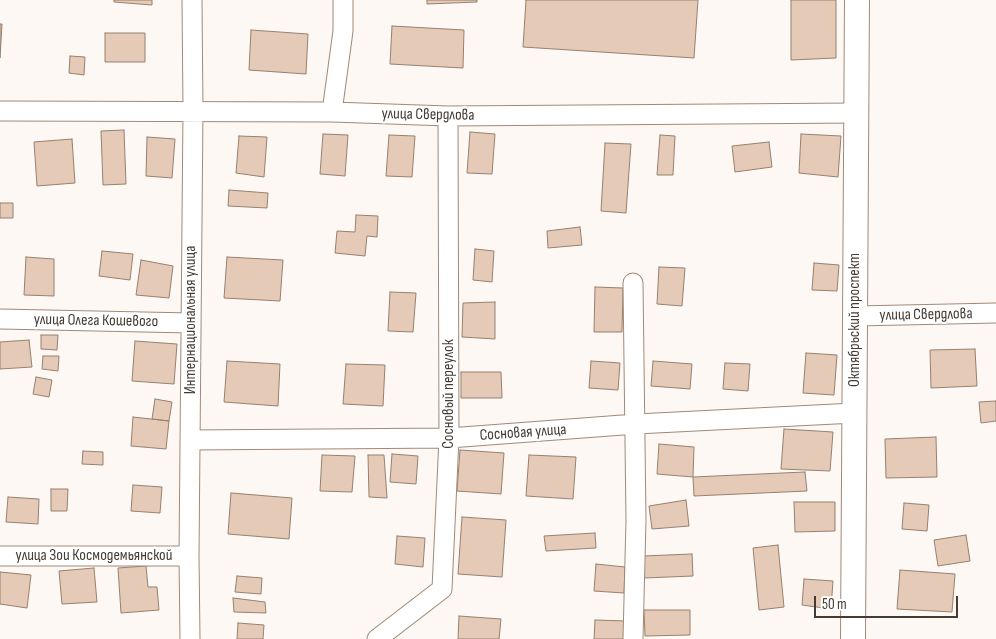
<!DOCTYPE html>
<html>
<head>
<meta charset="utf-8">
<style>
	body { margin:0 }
	#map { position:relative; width:996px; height:639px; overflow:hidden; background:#fdf8f4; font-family:"Sofia Sans Condensed",sans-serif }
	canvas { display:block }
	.scale { position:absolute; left:814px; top:596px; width:144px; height:22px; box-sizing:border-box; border:2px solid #453b33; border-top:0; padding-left:6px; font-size:15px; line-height:18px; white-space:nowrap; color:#453b33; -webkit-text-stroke:4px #fff; paint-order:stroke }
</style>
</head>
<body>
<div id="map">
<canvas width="996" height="639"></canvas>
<div class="scale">50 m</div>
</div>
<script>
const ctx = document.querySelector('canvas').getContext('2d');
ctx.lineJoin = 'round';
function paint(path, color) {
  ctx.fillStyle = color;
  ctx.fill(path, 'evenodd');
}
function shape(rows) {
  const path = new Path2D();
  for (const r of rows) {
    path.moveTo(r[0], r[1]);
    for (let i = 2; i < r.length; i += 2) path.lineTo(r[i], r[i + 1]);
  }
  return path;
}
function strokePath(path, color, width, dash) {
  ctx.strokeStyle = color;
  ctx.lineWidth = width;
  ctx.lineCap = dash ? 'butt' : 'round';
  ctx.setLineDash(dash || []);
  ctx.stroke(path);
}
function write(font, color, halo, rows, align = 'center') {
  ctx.font = font + ' "Sofia Sans Condensed",sans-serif';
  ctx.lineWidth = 4.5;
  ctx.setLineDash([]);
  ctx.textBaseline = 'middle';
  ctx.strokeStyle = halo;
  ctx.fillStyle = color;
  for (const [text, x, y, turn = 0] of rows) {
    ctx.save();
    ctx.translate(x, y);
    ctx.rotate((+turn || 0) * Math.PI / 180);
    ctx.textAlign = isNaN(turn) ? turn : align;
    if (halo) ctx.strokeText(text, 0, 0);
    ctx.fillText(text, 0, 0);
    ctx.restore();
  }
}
const building = shape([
	[114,0,152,0,152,5,114,2,114,0],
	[427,0,477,0,477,2,427,4,427,0],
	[526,0,698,0,694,58,523,47,526,0],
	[791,0,836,0,836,58,791,60,791,0],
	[0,24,2,24,0,58,0,24],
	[392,26,464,30,463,68,390,64,392,26],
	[251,30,308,34,306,74,249,70,251,30],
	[105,33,145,33,145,62,105,62,105,33],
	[70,56,85,57,84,75,69,73,70,56],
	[124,130,126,184,103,185,101,131,124,130],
	[470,132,495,134,492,174,467,173,470,132],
	[323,134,348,135,345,176,320,174,323,134],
	[801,134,841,136,838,177,799,173,801,134],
	[389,135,415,136,412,177,386,176,389,135],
	[660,135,675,136,673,175,657,175,660,135],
	[239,136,267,137,264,177,236,173,239,136],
	[147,137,175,139,172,178,146,176,147,137],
	[72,139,75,183,37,186,34,142,72,139],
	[769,142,772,167,735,172,732,146,769,142],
	[605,143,631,144,626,213,601,211,605,143],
	[229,190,268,193,267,208,228,206,229,190],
	[0,203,13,203,13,218,0,218,0,203],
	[356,215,378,216,377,237,367,236,365,256,335,253,337,231,355,232,356,215],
	[580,227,582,245,548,248,547,231,580,227],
	[475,249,494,251,492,282,473,280,475,249],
	[102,251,133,254,130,280,99,276,102,251],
	[26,257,54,259,54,296,24,295,26,257],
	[227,257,283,260,280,301,224,298,227,257],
	[141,260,173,266,169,298,136,295,141,260],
	[814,263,839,265,837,291,812,290,814,263],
	[659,267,685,268,682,306,657,304,659,267],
	[595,287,623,288,622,332,594,332,595,287],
	[390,292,416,293,413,332,388,331,390,292],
	[495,302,495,339,462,337,463,303,495,302],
	[41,335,58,335,57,350,41,349,41,335],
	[29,340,32,367,0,369,0,342,29,340],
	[135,341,177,344,174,384,132,381,135,341],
	[975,349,977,386,931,388,930,350,975,349],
	[806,353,837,355,834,395,803,393,806,353],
	[43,356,59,356,58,371,42,369,43,356],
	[227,361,280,364,278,406,224,402,227,361],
	[591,361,620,363,618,390,589,388,591,361],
	[653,361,692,364,690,389,651,386,653,361],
	[725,363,750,364,748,391,723,389,725,363],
	[346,364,385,365,383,406,343,404,346,364],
	[461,372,501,372,502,398,461,398,461,372],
	[36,377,52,380,49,397,33,394,36,377],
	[155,399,172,402,169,421,152,419,155,399],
	[996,401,996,421,981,423,979,402,996,401],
	[133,417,169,421,166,449,131,446,133,417],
	[784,429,833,432,830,471,781,469,784,429],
	[936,437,937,477,886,478,885,439,936,437],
	[659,444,694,447,693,477,657,474,659,444],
	[460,450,504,453,501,494,457,491,460,450],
	[83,451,103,452,103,465,82,464,83,451],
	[392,454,418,456,416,484,390,482,392,454],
	[322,455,355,456,352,492,320,491,322,455],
	[368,455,384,455,387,498,369,497,368,455],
	[529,455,576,457,573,499,526,496,529,455],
	[805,472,807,491,694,496,693,477,805,472],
	[133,485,162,487,160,513,131,511,133,485],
	[51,489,68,489,67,511,51,511,51,489],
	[231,493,292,498,289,539,228,534,231,493],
	[8,497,39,499,38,524,6,522,8,497],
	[686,500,689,526,652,529,649,506,686,500],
	[794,502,835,502,835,531,795,532,794,502],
	[904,503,929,505,927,531,902,529,904,503],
	[462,517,506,520,502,577,458,574,462,517],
	[595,533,596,548,546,551,544,536,595,533],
	[966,535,970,561,938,566,934,540,966,535],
	[397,536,425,538,423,567,395,564,397,536],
	[778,545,784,607,759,610,753,548,778,545],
	[692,554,693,576,644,578,643,556,692,554],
	[596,564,625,567,624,593,594,591,596,564],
	[146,566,148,587,157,587,159,610,121,613,118,568,146,566],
	[94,568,97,602,62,604,59,571,94,568],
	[900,570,955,574,952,612,897,609,900,570],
	[0,572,31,575,27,608,0,604,0,572],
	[237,576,262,578,261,594,235,592,237,576],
	[804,579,833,581,831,609,802,605,804,579],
	[233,598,265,602,266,613,234,612,233,598],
	[644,610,690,610,690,635,645,636,644,610],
	[459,616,501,619,499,639,458,639,459,616],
	[595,620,626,621,624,639,594,639,595,620],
	[238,623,264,625,263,639,237,639,238,623]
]);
paint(building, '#e4cab7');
strokePath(building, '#97806e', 1);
const minor = shape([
	[0,111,332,112,448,116,856,113],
	[332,112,343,31,343,0],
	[856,316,996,313],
	[0,319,191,323],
	[190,440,449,438,636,424,855,413],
	[0,556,189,556],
	[190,639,189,556,193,110,192,0],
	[377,639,442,589,449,438,448,116],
	[633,639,636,520,633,283]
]);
const tertiary = shape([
	[853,639,857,0]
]);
strokePath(minor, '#a18977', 21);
strokePath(tertiary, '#a18977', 26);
strokePath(minor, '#fff', 19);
strokePath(tertiary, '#fff', 24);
write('16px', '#453b33', '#fff', [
	["улица Свердлова",428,115,1],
	["улица Свердлова",926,315,-1],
	["Интернациональная улица",191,320,-90],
	["Октябрьский проспект",855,320,-90],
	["улица Олега Кошевого",96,321,1],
	["Сосновый переулок",449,394,-90],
	["Сосновая улица",523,433,-4],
	["улица Зои Космодемьянской",94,556]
]);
</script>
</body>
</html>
